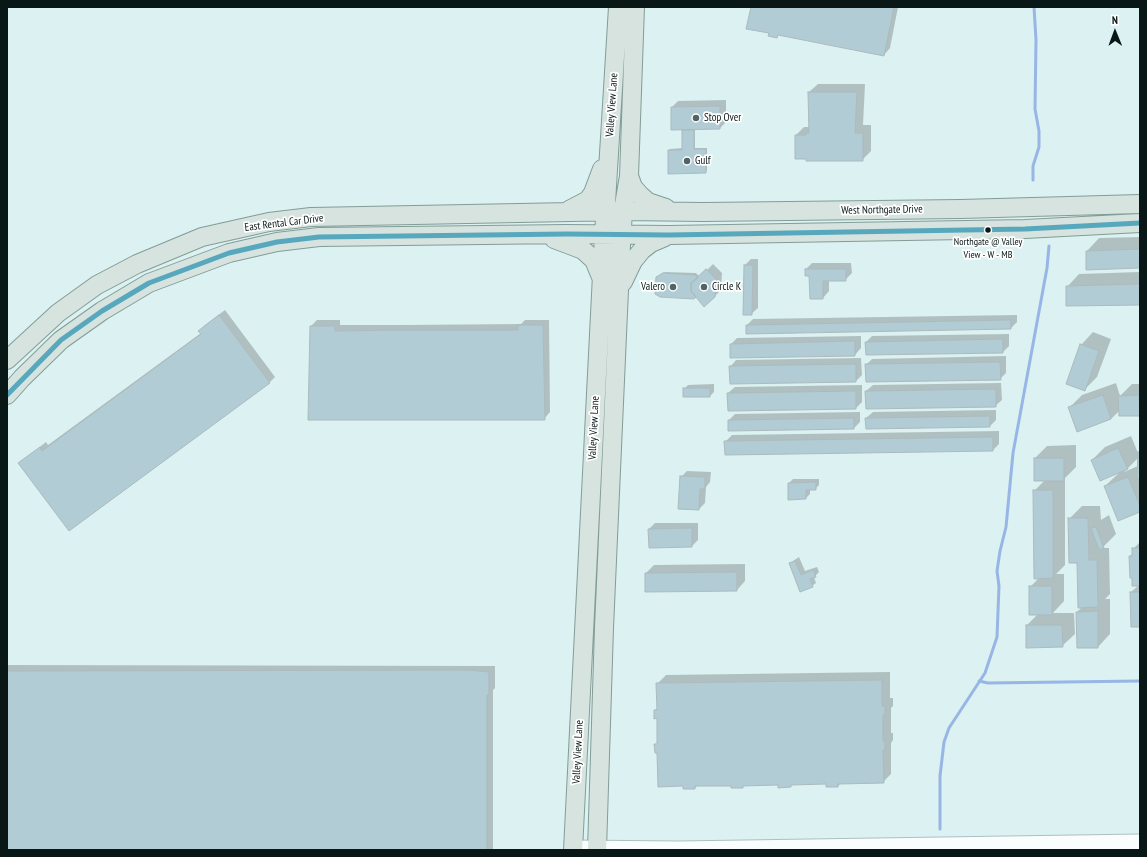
<!DOCTYPE html>
<html>
<head>
<meta charset="utf-8">
<style>
	body { margin:0 }
	#map { position:relative; width:1147px; height:857px; overflow:hidden; background:#dcf1f1; font-family:"PT Sans Narrow",sans-serif }
	canvas { display:block }
	.frame { position:absolute; inset:0; border:8px solid #091717; pointer-events:none }
	.north { position:absolute; left:1095px; top:12px; width:40px; height:40px; -webkit-text-stroke:3px #fff; paint-order:stroke; rotate:359deg; font-size:11px; font-weight:700; line-height:16px; text-align:center; color:#091717 }
	.north::after { content:''; display:block; margin:auto; width:14px; height:18px; background:#091717; clip-path:polygon(50% 0,100% 100%,50% 72%,0 100%) }
</style>
</head>
<body>
<div id="map">
<canvas width="1147" height="857"></canvas>
<div class="frame"></div>
<div class="north">N</div>
</div>
<script>
const ctx = document.querySelector('canvas').getContext('2d');
ctx.lineJoin = 'round';
function paint(path, color) {
  ctx.fillStyle = color;
  ctx.fill(path, 'evenodd');
}
function shape(rows) {
  const path = new Path2D();
  for (const r of rows) {
    path.moveTo(r[0], r[1]);
    for (let i = 2; i < r.length; i += 2) path.lineTo(r[i], r[i + 1]);
  }
  return path;
}
function strokePath(path, color, width, dash) {
  ctx.strokeStyle = color;
  ctx.lineWidth = width;
  ctx.lineCap = dash ? 'butt' : 'round';
  ctx.setLineDash(dash || []);
  ctx.stroke(path);
}
function write(font, color, halo, rows, align = 'center') {
  ctx.font = font + ' "PT Sans Narrow",sans-serif';
  ctx.lineWidth = 3.5;
  ctx.setLineDash([]);
  ctx.textBaseline = 'middle';
  ctx.strokeStyle = halo;
  ctx.fillStyle = color;
  for (const [text, x, y, turn = 0] of rows) {
    ctx.save();
    ctx.translate(x, y);
    ctx.rotate((+turn || 0) * Math.PI / 180);
    ctx.textAlign = isNaN(turn) ? turn : align;
    if (halo) ctx.strokeText(text, 0, 0);
    ctx.fillText(text, 0, 0);
    ctx.restore();
  }
}
paint(shape([
	[752,7,898,7,890,48,884,55,779,34,777,37,770,32],
	[818,84,865,84,863,125,871,125,871,151,862,160,796,135,804,127,810,127,809,92],
	[726,100,726,122,720,128,695,129,695,148,707,148,707,170,706,172,669,150,670,149,683,148,683,130,685,129,672,107,678,101],
	[1140,237,1140,267,1087,251,1099,238],
	[751,259,758,259,758,308,751,314,745,265],
	[812,263,851,263,852,273,845,280,829,280,829,291,823,298,806,269],
	[713,264,722,273,721,290,715,296,696,295,657,277,665,272,696,273,700,277],
	[1140,272,1140,304,1067,287,1079,274],
	[225,310,275,377,269,383,19,463,46,442,48,445,201,333,199,331,205,325],
	[1017,315,1017,322,1011,328,747,333,747,325,753,319],
	[317,320,340,320,340,325,404,325,521,324,525,320,549,320,550,412,544,419,311,326],
	[1093,332,1111,339,1097,377,1084,390,1081,345],
	[1009,334,1009,346,1003,352,866,342,872,336],
	[861,336,861,348,855,355,731,344,737,338],
	[1006,356,1006,373,1000,379,866,365,872,359],
	[861,358,862,375,856,381,730,367,736,360],
	[1001,383,1002,400,995,406,866,391,873,385],
	[1116,383,1120,396,1132,384,1140,384,1140,415,1120,415,1120,410,1111,419,1077,430,1069,408,1082,395],
	[714,384,714,392,710,396,684,389,688,385],
	[862,385,862,402,856,408,728,393,735,387],
	[996,410,996,420,990,426,866,418,873,412],
	[860,412,860,422,854,428,729,420,735,414],
	[999,431,999,444,993,450,725,442,732,435],
	[1131,436,1138,453,1140,451,1140,511,1105,486,1121,471,1092,460,1105,447],
	[1139,457,1138,466,1124,472],
	[1076,445,1076,467,1065,478,1065,565,1056,574,1064,574,1064,601,1053,613,1074,613,1075,634,1062,646,1027,625,1038,614,1030,587,1039,578,1034,491,1045,480,1035,458,1047,446],
	[687,471,711,472,710,482,706,487,705,503,699,509,679,508,681,477],
	[793,479,819,479,819,485,815,489,810,489,810,494,806,498,789,499,789,483],
	[1082,506,1100,506,1101,520,1109,515,1116,534,1102,548,1109,548,1110,594,1105,599,1110,599,1110,634,1098,647,1077,612,1082,607,1078,562,1069,519],
	[655,523,698,523,698,540,692,546,650,547,649,529],
	[1140,542,1140,625,1131,592,1139,585,1130,556,1133,554,1133,549],
	[799,557,805,571,817,567,819,572,814,577,816,583,812,586,801,591,790,563],
	[745,564,745,581,737,590,646,573,654,565],
	[7,665,495,666,495,688,493,690,493,850,7,850],
	[890,672,890,698,893,698,893,706,891,708,891,733,893,733,893,740,891,743,891,774,883,782,841,783,838,786,827,783,793,784,790,786,779,784,745,784,742,787,732,785,698,785,695,788,684,785,658,752,656,745,658,742,658,717,655,710,658,708,657,684,666,675]
]), '#0003');
strokePath(shape([
	[1033,180,1033,166,1039,147,1039,131,1035,109,1036,40,1034,7],
	[979,681,988,683,1140,681],
	[940,829,940,776,944,742,949,728,985,673,997,637,999,586,997,571,1000,551,1006,527,1013,453,1047,268,1049,246]
]), '#97b6e6', 3);
const building = shape([
	[751,7,894,7,884,56,778,35,777,38,768,36,769,33,746,29,751,7],
	[808,92,857,92,855,133,863,133,863,161,806,161,806,159,795,159,795,135,806,135,806,133,809,133,808,92],
	[720,106,720,129,671,130,671,107,720,106],
	[682,130,694,130,694,149,706,149,706,173,668,174,668,150,682,150,682,130],
	[1140,249,1140,268,1086,270,1086,251,1140,249],
	[744,265,753,265,752,315,743,315,744,265],
	[706,269,716,279,715,297,704,307,691,291,691,283,706,269],
	[805,269,846,269,846,281,823,281,823,299,810,299,809,276,805,276,805,269],
	[663,273,695,275,698,278,691,283,691,291,696,297,694,299,660,297,655,294,656,277,663,273],
	[1140,284,1140,305,1066,306,1066,286,1140,284],
	[219,315,270,383,69,531,18,463,40,447,42,451,201,334,198,331,219,315],
	[1011,320,1011,329,746,334,746,325,1011,320],
	[518,325,543,325,545,420,308,420,310,326,335,326,335,331,397,330,518,330,518,325],
	[1003,339,1003,353,866,355,865,342,1003,339],
	[855,341,855,356,730,358,730,344,855,341],
	[1080,344,1099,351,1085,391,1066,384,1080,344],
	[1000,362,1001,380,866,382,865,364,1000,362],
	[856,364,856,382,730,384,729,366,856,364],
	[683,388,710,388,710,397,683,397,683,388],
	[996,389,996,407,866,409,865,391,996,389],
	[856,391,856,409,728,411,727,393,856,391],
	[1103,395,1111,419,1077,432,1068,407,1103,395],
	[1139,395,1140,418,1139,416,1119,416,1118,396,1139,395],
	[990,416,990,427,866,429,865,418,990,416],
	[854,418,854,429,728,431,728,420,854,418],
	[993,437,993,451,725,455,724,441,993,437],
	[1118,448,1128,469,1100,481,1091,460,1118,448],
	[1138,452,1140,452,1140,479,1137,479,1138,452],
	[1034,458,1064,458,1064,481,1034,481,1034,458],
	[680,476,705,477,705,489,700,489,699,510,678,509,680,476],
	[1128,477,1140,506,1140,512,1118,521,1104,486,1128,477],
	[816,482,816,490,806,490,806,499,788,500,788,483,816,482],
	[1033,490,1053,490,1053,578,1034,579,1033,490],
	[1068,518,1088,518,1089,560,1097,560,1098,607,1078,608,1077,563,1069,563,1068,518],
	[1096,527,1104,548,1099,550,1091,528,1096,527],
	[692,528,692,547,649,548,648,529,692,528],
	[1132,548,1140,548,1140,586,1132,586,1132,578,1130,578,1129,556,1132,556,1132,548],
	[795,561,801,575,813,570,816,577,810,579,813,587,800,592,789,563,795,561],
	[737,572,737,591,645,592,645,573,737,572],
	[1029,586,1052,586,1052,615,1029,615,1029,586],
	[1130,592,1140,592,1140,627,1131,627,1130,592],
	[1098,611,1098,648,1077,648,1076,612,1098,611],
	[1026,625,1062,625,1063,647,1026,648,1026,625],
	[469,670,489,672,489,695,487,695,487,850,7,850,7,671,469,670],
	[882,680,882,706,885,706,885,715,883,715,883,741,885,741,885,750,883,750,884,783,838,784,838,787,826,787,826,784,791,785,791,787,778,788,778,785,743,786,743,788,731,788,731,786,695,786,695,789,683,789,683,786,658,787,657,753,655,753,654,744,657,744,657,718,654,719,654,710,657,710,656,683,882,680]
]);
paint(building, '#b1ccd5');
strokePath(building, '#abbabd', 1);
const minor = shape([
	[573,848,679,849,1140,842]
]);
const major = shape([
	[629,176,633,187,640,195,648,202,666,208],
	[569,210,588,200,593,193,602,169],
	[554,239,583,250,594,260,601,277],
	[623,282,633,261,642,250,651,243,665,237],
	[7,360,58,313,97,285,137,264,202,237,269,222,311,217,623,211,703,212,961,209,1140,204],
	[7,395,22,378,61,340,102,311,149,283,229,253,277,242,319,237,567,234,669,235,1025,229,1140,223],
	[573,850,604,235,618,7],
	[597,850,604,628,621,245,623,211,629,176,635,7]
]);
strokePath(minor, '#afbfbf', 17);
strokePath(major, '#829d97', 20);
strokePath(minor, '#fafdfd', 15);
strokePath(major, '#d6e3df', 18);
strokePath(shape([
	[7,395,61,340,102,311,149,283,229,253,277,242,319,237,567,234,669,235,1025,229,1140,223]
]), '#57a8bd', 5);
for (const [x, y, r, color] of [
	[696,118,4,"#536363"],
	[687,161,4,"#536363"],
	[988,230,3.5,"#091717"],
	[673,287,4,"#536363"],
	[704,287,4,"#536363"]
]) {
  const dot = new Path2D();
  dot.arc(x, y, r, 0, 2 * Math.PI);
  ctx.fillStyle = color;
  ctx.fill(dot);
  strokePath(dot, '#fff', 1.5);
}
write('10px', '#091717', '#fff', [
	["Northgate @ Valley",988,242],
	["View - W - MB",988,255]
]);
write('11px', '#091717', '#fff', [
	["Valley View Lane",612,105,-86],
	["West Northgate Drive",882,210,-1],
	["East Rental Car Drive",284,223,-7],
	["Valley View Lane",594,428,-87],
	["Valley View Lane",578,752,-87]
]);
write('11px', '#091717', '#fff', [
	["Stop Over",704,118],
	["Gulf",695,161],
	["Valero",665,287,"right"],
	["Circle K",712,287]
], 'left');
</script>
</body>
</html>
